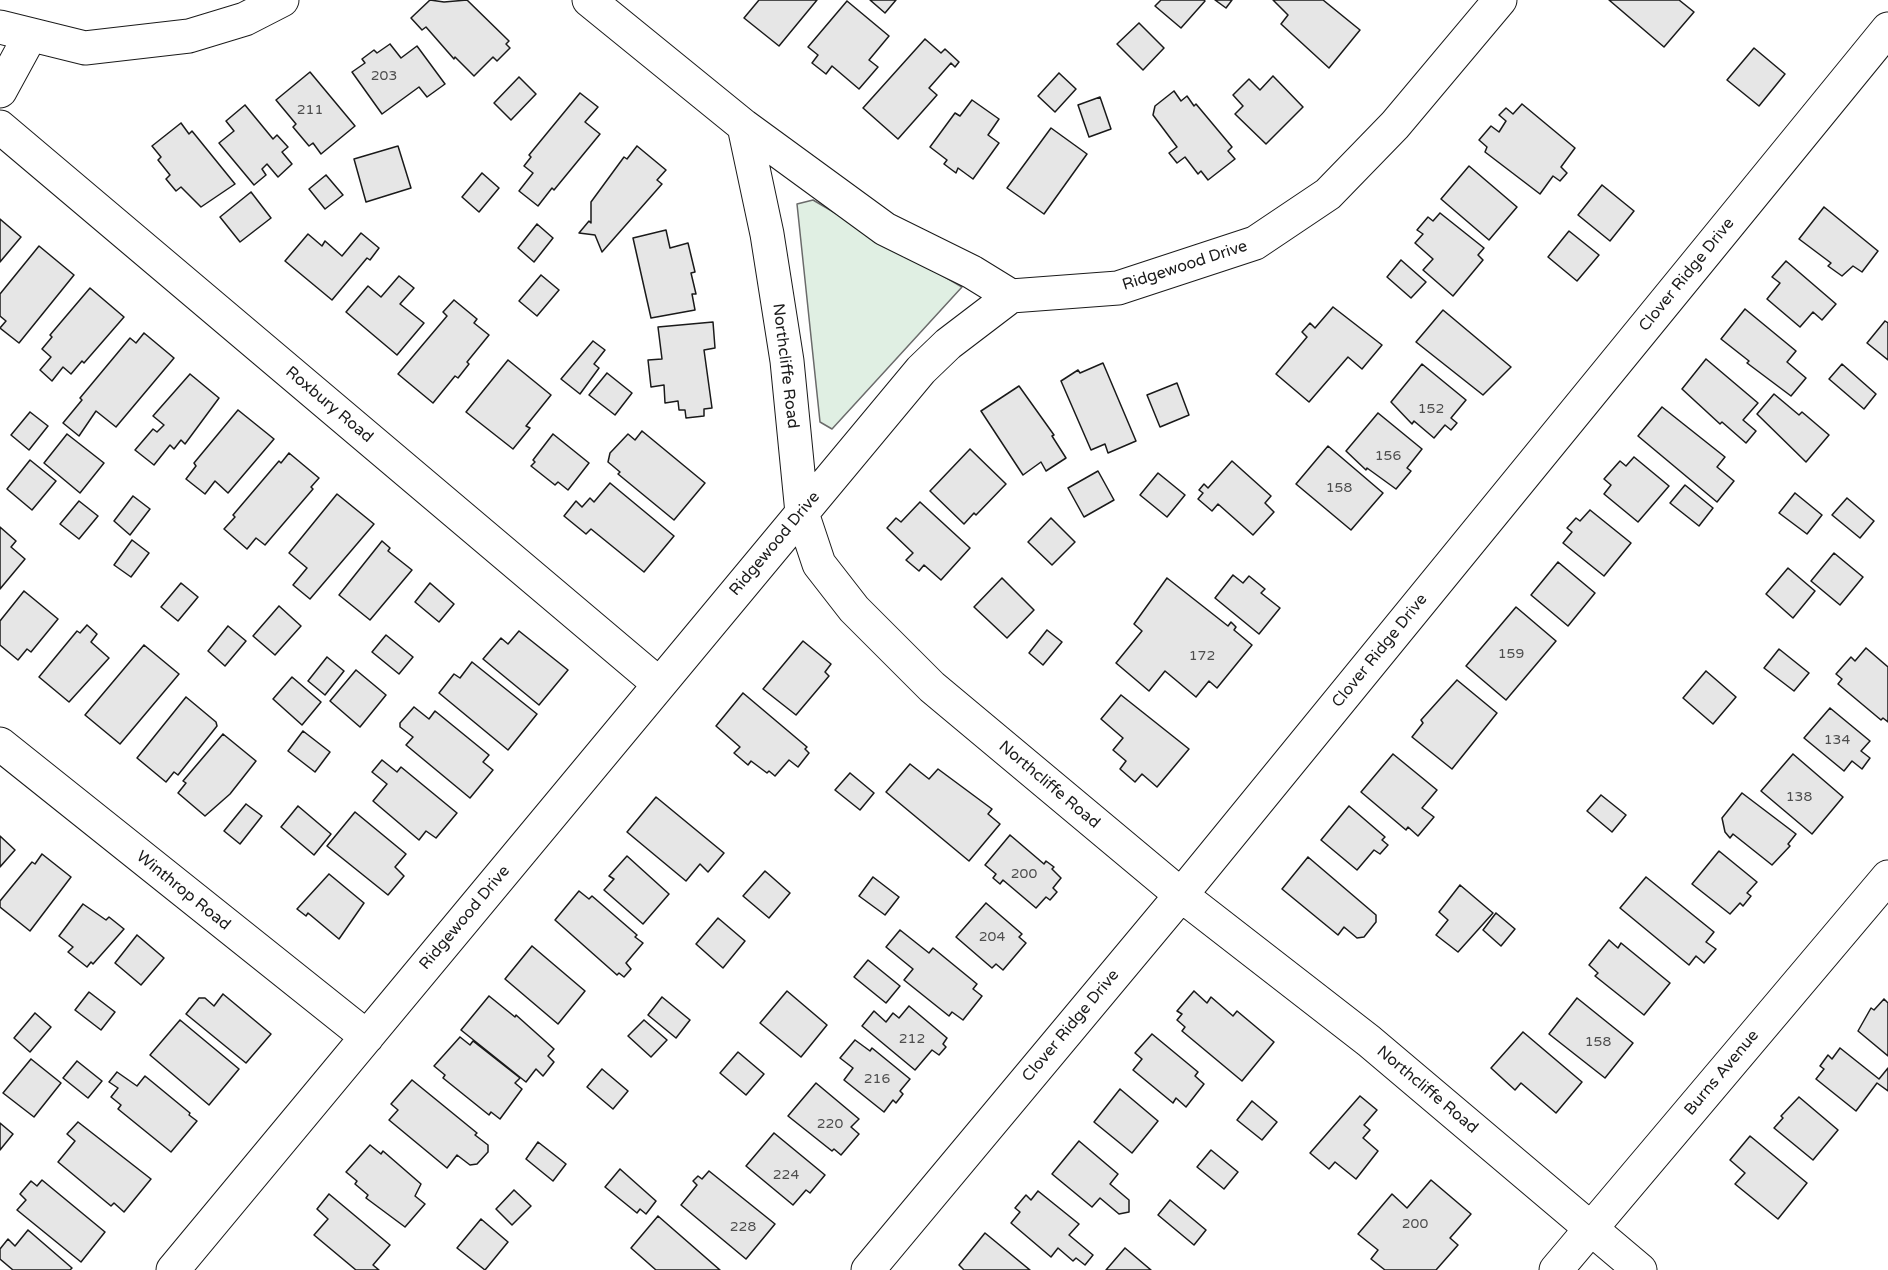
<!DOCTYPE html>
<html>
<head>
<meta charset="utf-8">
<style>
	body { margin:0 }
	canvas { display:block; background:#fff }
</style>
</head>
<body>
<canvas width="1888" height="1270"></canvas>
<script>
const ctx = document.querySelector('canvas').getContext('2d');
ctx.lineJoin = 'round';
function paint(path, color) {
  ctx.fillStyle = color;
  ctx.fill(path, 'evenodd');
}
function shape(rows) {
  const path = new Path2D();
  for (const r of rows) {
    path.moveTo(r[0], r[1]);
    for (let i = 2; i < r.length; i += 2) path.lineTo(r[i], r[i + 1]);
  }
  return path;
}
function strokePath(path, color, width, dash) {
  ctx.strokeStyle = color;
  ctx.lineWidth = width;
  ctx.lineCap = dash ? 'butt' : 'round';
  ctx.setLineDash(dash || []);
  ctx.stroke(path);
}
function write(font, color, halo, rows, align = 'center') {
  ctx.font = font + ' "Varela Round",sans-serif';
  ctx.lineWidth = 4.5;
  ctx.setLineDash([]);
  ctx.textBaseline = 'middle';
  ctx.strokeStyle = halo;
  ctx.fillStyle = color;
  for (const [text, x, y, turn = 0] of rows) {
    ctx.save();
    ctx.translate(x, y);
    ctx.rotate((+turn || 0) * Math.PI / 180);
    ctx.textAlign = isNaN(turn) ? turn : align;
    if (halo) ctx.strokeText(text, 0, 0);
    ctx.fillText(text, 0, 0);
    ctx.restore();
  }
}
const green = shape([
	[813,200,962,287,832,429,820,422,797,204,813,200]
]);
paint(green, '#e0efe3');
strokePath(green, '#6a6a6a', 1.5);
const building = shape([
	[430,0,444,2,467,0,509,41,506,44,510,48,497,61,493,57,474,76,455,57,454,59,426,27,422,30,411,18,430,0],
	[759,0,817,0,779,46,744,18,759,0],
	[870,0,896,0,885,13,870,0],
	[1161,0,1204,0,1205,1,1181,28,1155,6,1161,0],
	[1215,0,1232,0,1226,8,1215,0],
	[1273,0,1323,0,1360,30,1329,68,1281,24,1288,15,1273,0],
	[1609,0,1679,0,1694,12,1664,47,1609,0],
	[847,1,889,36,869,60,878,67,859,89,832,66,826,74,812,63,818,55,808,47,847,1],
	[1139,23,1164,48,1143,70,1117,44,1139,23],
	[925,39,941,53,945,49,959,62,955,67,951,63,929,88,937,95,898,139,863,108,925,39],
	[390,44,401,58,417,46,445,84,427,97,419,87,382,114,352,72,365,63,362,59,374,50,377,53,390,44],
	[1754,48,1785,74,1759,106,1727,80,1754,48],
	[310,72,355,126,321,154,313,143,309,146,293,127,296,124,276,100,310,72],
	[1059,73,1076,89,1055,112,1038,96,1059,73],
	[1273,76,1303,107,1266,144,1235,114,1243,106,1233,95,1249,79,1260,90,1273,76],
	[519,77,536,94,511,120,494,103,519,77],
	[1174,91,1181,101,1187,96,1194,106,1196,104,1232,147,1228,151,1235,159,1208,180,1201,171,1198,174,1185,157,1177,163,1169,153,1177,147,1153,115,1155,106,1174,91],
	[580,93,598,107,585,122,600,134,554,190,552,188,538,206,519,191,533,173,524,166,531,157,529,155,580,93],
	[1100,97,1111,129,1089,137,1078,105,1100,97],
	[972,100,999,119,988,135,999,143,973,179,958,168,956,173,944,164,947,160,930,147,955,113,960,116,972,100],
	[1522,104,1575,148,1561,167,1567,173,1560,181,1553,176,1540,194,1485,152,1487,147,1479,140,1491,126,1499,132,1506,121,1499,115,1506,108,1513,114,1522,104],
	[245,105,273,139,277,135,288,147,282,152,292,164,278,177,267,164,262,169,266,175,254,185,219,143,234,131,226,121,245,105],
	[181,123,189,134,192,131,235,184,201,207,181,187,176,191,166,179,170,175,158,160,161,157,152,146,181,123],
	[1051,128,1087,154,1044,214,1007,188,1051,128],
	[398,146,411,188,366,202,354,159,398,146],
	[637,146,666,170,657,180,662,184,602,252,595,235,579,233,589,221,591,223,591,202,624,157,627,159,637,146],
	[1469,166,1517,207,1489,240,1441,199,1469,166],
	[482,173,499,188,479,212,462,197,482,173],
	[326,175,343,195,325,209,309,189,326,175],
	[1602,185,1634,211,1610,241,1578,215,1602,185],
	[251,192,271,218,240,242,220,217,251,192],
	[1824,207,1878,251,1862,272,1853,266,1842,276,1828,266,1831,263,1799,239,1824,207],
	[1440,213,1484,248,1478,255,1483,260,1453,296,1423,270,1433,259,1415,243,1423,234,1417,230,1428,217,1433,221,1440,213],
	[0,219,21,237,0,262,0,219],
	[537,224,553,238,534,262,518,248,537,224],
	[666,230,670,248,688,243,695,272,691,273,696,294,692,294,695,310,651,318,633,238,666,230],
	[1569,231,1599,255,1577,281,1548,257,1569,231],
	[361,233,379,248,370,260,367,258,332,300,285,261,308,234,322,246,325,241,342,256,361,233],
	[39,246,74,275,19,343,0,328,6,321,0,316,0,294,39,246],
	[1401,260,1426,282,1411,298,1387,277,1401,260],
	[1786,261,1836,304,1822,320,1813,312,1800,327,1767,299,1780,283,1772,277,1786,261],
	[541,275,559,290,537,316,519,301,541,275],
	[399,276,414,288,400,304,424,323,397,355,346,312,368,286,381,297,399,276],
	[90,288,124,317,84,363,82,361,71,374,63,367,52,381,40,370,51,357,42,349,52,337,50,335,90,288],
	[454,300,477,319,474,323,489,335,467,362,469,364,458,378,455,376,433,403,398,374,447,316,443,312,454,300],
	[1333,307,1382,345,1362,369,1348,357,1309,402,1276,374,1307,337,1302,332,1310,323,1315,328,1333,307],
	[1745,309,1796,351,1787,362,1806,378,1791,396,1747,363,1749,361,1721,339,1745,309],
	[1443,310,1511,367,1483,395,1416,342,1443,310],
	[1885,321,1888,323,1888,360,1867,343,1885,321],
	[713,322,715,348,704,350,712,408,704,409,704,416,686,418,685,410,679,410,678,401,665,403,664,385,651,387,648,360,662,359,658,327,713,322],
	[144,333,174,358,116,427,96,411,79,436,63,423,82,400,80,398,130,338,136,343,144,333],
	[593,341,605,350,594,364,599,368,580,394,561,379,593,341],
	[1706,359,1758,403,1743,420,1756,431,1746,443,1722,422,1720,424,1682,389,1706,359],
	[508,360,551,395,526,426,530,428,513,449,466,412,508,360],
	[1103,363,1136,441,1108,453,1105,444,1091,450,1061,381,1078,370,1080,373,1103,363],
	[1422,364,1466,400,1451,418,1457,423,1451,430,1445,425,1434,438,1414,421,1412,424,1391,402,1422,364],
	[1842,364,1876,394,1864,409,1829,379,1842,364],
	[607,373,632,393,615,415,589,395,607,373],
	[190,374,219,398,185,444,181,440,174,449,170,445,154,465,135,450,153,429,157,432,164,425,153,416,190,374],
	[1177,383,1189,415,1160,427,1147,395,1177,383],
	[1019,386,1054,435,1052,436,1066,458,1046,471,1041,462,1023,475,981,411,1019,386],
	[1774,394,1799,415,1802,412,1829,435,1806,462,1757,414,1774,394],
	[1662,407,1725,457,1717,467,1734,481,1717,502,1638,436,1662,407],
	[238,410,274,439,228,493,215,481,205,494,186,479,196,466,194,463,238,410],
	[30,412,48,426,29,450,11,435,30,412],
	[1378,413,1422,449,1407,468,1411,471,1396,489,1367,468,1366,470,1346,451,1378,413],
	[642,431,705,483,674,520,618,474,620,472,608,462,610,453,628,434,635,440,642,431],
	[67,434,104,463,80,493,44,463,67,434],
	[553,434,589,463,568,490,558,482,555,485,531,466,535,462,533,460,553,434],
	[1328,446,1383,493,1351,530,1296,484,1328,446],
	[970,449,1006,484,976,515,974,513,964,524,930,491,970,449],
	[289,453,319,478,311,487,313,489,265,545,256,538,247,549,224,529,235,517,233,515,279,461,281,463,289,453],
	[1634,457,1669,486,1638,522,1604,494,1611,485,1604,479,1620,461,1626,466,1634,457],
	[30,460,56,481,32,510,7,489,30,460],
	[1232,461,1271,496,1265,503,1274,512,1253,535,1218,504,1212,511,1198,499,1203,493,1199,490,1204,484,1208,488,1232,461],
	[1098,471,1114,500,1084,517,1068,488,1098,471],
	[1158,473,1185,495,1167,517,1140,495,1158,473],
	[610,483,674,536,644,572,591,529,586,534,564,516,576,501,582,507,590,498,594,502,610,483],
	[1685,485,1713,508,1699,526,1670,503,1685,485],
	[1795,493,1822,515,1807,534,1779,513,1795,493],
	[337,494,374,524,310,599,293,585,307,568,289,553,337,494],
	[133,496,150,509,130,535,114,521,133,496],
	[1847,498,1874,521,1860,538,1832,515,1847,498],
	[79,501,98,516,79,539,60,524,79,501],
	[920,502,970,548,941,580,924,565,919,571,906,560,913,553,887,528,896,518,901,522,920,502],
	[1590,510,1631,543,1604,576,1563,543,1572,532,1567,528,1576,518,1580,521,1590,510],
	[1051,518,1075,542,1052,565,1028,542,1051,518],
	[0,527,16,541,11,547,25,559,0,589,0,527],
	[132,540,149,553,131,577,114,565,132,540],
	[382,541,390,548,388,551,412,570,370,620,339,595,382,541],
	[1834,553,1863,577,1840,605,1811,581,1834,553],
	[1558,562,1595,593,1568,626,1531,595,1558,562],
	[1788,568,1815,591,1793,618,1766,594,1788,568],
	[1233,575,1243,583,1249,576,1265,589,1261,593,1280,608,1259,634,1215,598,1233,575],
	[1002,578,1034,610,1007,638,974,607,1002,578],
	[1167,578,1228,626,1231,622,1236,627,1234,630,1252,645,1217,688,1209,681,1196,697,1165,671,1149,691,1116,663,1142,631,1134,624,1167,578],
	[181,583,198,597,178,621,161,607,181,583],
	[430,583,454,604,439,622,415,602,430,583],
	[24,591,58,619,31,652,27,649,18,660,0,645,0,621,24,591],
	[279,606,301,626,275,655,253,636,279,606],
	[1516,607,1556,641,1506,700,1466,666,1516,607],
	[87,625,97,634,91,642,109,658,69,702,39,677,77,631,80,633,87,625],
	[228,626,246,641,225,666,208,651,228,626],
	[1047,630,1062,642,1043,665,1029,653,1047,630],
	[519,631,568,670,539,705,483,659,501,638,508,644,519,631],
	[386,635,413,657,399,674,372,652,386,635],
	[803,641,831,664,825,672,829,676,796,715,763,689,803,641],
	[144,645,179,674,120,744,85,715,144,645],
	[1866,648,1888,667,1888,722,1883,718,1881,720,1838,684,1842,679,1836,674,1851,657,1855,661,1866,648],
	[1779,649,1809,673,1794,691,1764,668,1779,649],
	[327,657,344,671,325,695,308,681,327,657],
	[472,662,537,714,508,750,439,693,454,674,460,678,472,662],
	[356,670,386,695,360,727,330,701,356,670],
	[1706,671,1736,697,1713,724,1683,698,1706,671],
	[292,677,321,702,302,725,273,699,292,677],
	[1457,680,1497,713,1452,769,1412,737,1423,723,1421,720,1457,680],
	[743,693,807,747,805,749,809,753,798,767,789,760,775,776,769,771,767,773,751,761,748,765,734,753,740,747,716,726,743,693],
	[1121,695,1189,749,1157,787,1142,774,1135,782,1120,769,1126,761,1113,750,1123,738,1101,719,1121,695],
	[186,697,216,722,217,726,178,775,174,772,166,782,137,758,186,697],
	[414,707,429,719,435,711,489,755,483,762,493,770,470,798,406,745,413,737,400,727,400,723,414,707],
	[1830,708,1870,741,1861,751,1870,758,1862,769,1852,761,1844,771,1804,738,1830,708],
	[303,731,330,752,315,772,288,751,303,731],
	[223,734,256,761,230,794,205,816,178,793,186,783,183,781,223,734],
	[1393,754,1437,790,1422,808,1434,817,1418,836,1408,827,1406,830,1361,792,1393,754],
	[1793,754,1843,797,1812,834,1761,791,1793,754],
	[382,760,397,772,401,767,457,813,436,838,426,831,419,840,373,801,387,784,372,772,382,760],
	[910,764,929,779,938,769,992,809,988,814,1000,824,969,861,886,792,910,764],
	[850,773,874,793,860,810,835,790,850,773],
	[1742,793,1796,834,1788,844,1790,846,1772,865,1733,834,1730,838,1725,832,1722,818,1742,793],
	[1601,795,1626,815,1612,832,1587,811,1601,795],
	[656,797,724,853,708,872,700,864,686,881,627,832,656,797],
	[246,804,262,816,240,844,224,831,246,804],
	[298,806,331,834,314,855,281,827,298,806],
	[1349,806,1385,837,1382,840,1388,845,1380,854,1374,850,1357,870,1321,840,1349,806],
	[355,812,406,854,395,867,404,876,388,895,327,846,355,812],
	[1010,835,1044,864,1046,861,1054,867,1052,869,1061,878,1053,888,1057,892,1050,900,1046,897,1036,908,1003,880,1000,884,993,878,996,874,985,865,1010,835],
	[0,836,15,850,0,867,0,836],
	[1719,851,1757,882,1747,893,1751,896,1743,906,1740,903,1730,914,1692,884,1719,851],
	[42,854,71,877,30,931,0,907,0,901,32,862,35,864,42,854],
	[627,856,669,894,643,924,604,890,614,879,609,876,627,856],
	[1308,857,1376,915,1376,922,1364,937,1357,938,1344,927,1338,935,1282,889,1308,857],
	[765,871,790,893,769,918,743,896,765,871],
	[329,874,364,903,339,939,308,913,306,916,297,909,329,874],
	[873,877,899,897,885,915,859,896,873,877],
	[1646,877,1714,932,1706,942,1716,949,1704,963,1696,956,1689,965,1620,908,1646,877],
	[1460,885,1493,913,1458,952,1436,935,1448,920,1439,912,1460,885],
	[579,891,589,899,592,896,637,935,635,937,643,943,626,963,631,969,624,977,619,973,617,975,555,920,579,891],
	[986,903,1022,934,1019,937,1026,943,1003,970,996,964,992,968,956,937,986,903],
	[83,904,106,920,109,917,124,929,93,964,91,962,87,967,68,952,73,947,59,936,83,904],
	[1496,913,1515,929,1501,946,1483,930,1496,913],
	[718,918,745,941,723,968,696,944,718,918],
	[900,930,929,953,933,948,977,984,973,989,982,996,963,1020,952,1012,949,1016,904,980,913,969,886,947,900,930],
	[137,935,164,958,141,985,115,963,137,935],
	[1609,940,1618,948,1621,943,1670,983,1644,1015,1595,976,1598,973,1589,965,1609,940],
	[532,946,585,991,558,1024,505,979,532,946],
	[868,960,900,986,886,1003,854,977,868,960],
	[787,991,827,1025,801,1057,760,1023,787,991],
	[1194,991,1207,1003,1211,997,1233,1016,1237,1011,1274,1042,1242,1081,1182,1031,1185,1027,1177,1020,1182,1014,1177,1011,1194,991],
	[89,992,115,1012,101,1030,75,1010,89,992],
	[223,994,271,1034,246,1063,186,1014,199,998,205,998,214,1006,223,994],
	[489,996,515,1017,516,1015,554,1049,548,1056,554,1062,543,1076,536,1069,526,1082,461,1030,489,996],
	[662,997,690,1020,676,1038,648,1015,662,997],
	[1577,998,1633,1043,1605,1078,1549,1034,1577,998],
	[1884,999,1888,1003,1888,1056,1858,1031,1871,1008,1874,1010,1884,999],
	[909,1006,947,1038,943,1044,946,1047,939,1055,932,1050,915,1070,862,1026,874,1011,886,1022,893,1013,899,1018,909,1006],
	[35,1013,51,1027,30,1052,14,1038,35,1013],
	[180,1020,239,1069,209,1105,150,1055,180,1020],
	[644,1020,667,1040,651,1057,628,1036,644,1020],
	[1523,1032,1582,1082,1556,1113,1521,1083,1515,1090,1491,1068,1523,1032],
	[1152,1034,1198,1072,1195,1076,1204,1084,1186,1107,1176,1098,1173,1103,1133,1070,1142,1059,1135,1053,1152,1034],
	[460,1037,470,1045,473,1041,520,1078,515,1083,522,1089,500,1119,491,1112,489,1115,443,1078,445,1075,434,1066,460,1037],
	[855,1040,870,1051,872,1048,910,1079,900,1091,903,1094,896,1103,893,1100,884,1112,844,1080,853,1068,840,1058,855,1040],
	[1840,1048,1879,1079,1888,1068,1888,1091,1877,1083,1856,1111,1816,1079,1824,1069,1820,1066,1828,1055,1832,1059,1840,1048],
	[738,1052,764,1074,746,1095,720,1073,738,1052],
	[31,1059,61,1083,34,1117,3,1093,31,1059],
	[77,1061,102,1081,88,1098,63,1078,77,1061],
	[602,1069,628,1091,613,1109,587,1087,602,1069],
	[117,1072,137,1086,145,1076,190,1113,189,1115,197,1121,171,1152,118,1109,121,1105,111,1097,118,1088,109,1082,117,1072],
	[412,1080,477,1133,475,1135,488,1145,488,1152,477,1164,470,1165,457,1155,447,1168,389,1120,398,1110,391,1104,412,1080],
	[816,1083,859,1119,851,1127,859,1134,841,1155,834,1149,832,1151,788,1116,816,1083],
	[1120,1089,1158,1121,1132,1153,1094,1122,1120,1089],
	[1360,1096,1377,1110,1364,1125,1370,1130,1363,1138,1378,1151,1356,1179,1335,1162,1329,1169,1310,1153,1360,1096],
	[1799,1097,1838,1130,1813,1160,1774,1128,1783,1118,1781,1116,1799,1097],
	[1252,1101,1277,1122,1262,1140,1237,1120,1252,1101],
	[78,1122,151,1179,124,1212,114,1203,111,1206,58,1162,75,1141,67,1134,78,1122],
	[0,1123,13,1134,0,1150,0,1123],
	[774,1133,825,1175,810,1193,806,1190,793,1205,746,1166,774,1133],
	[1750,1136,1807,1183,1778,1219,1735,1184,1745,1173,1730,1160,1750,1136],
	[1079,1141,1118,1174,1110,1184,1129,1200,1129,1212,1119,1214,1100,1198,1092,1207,1052,1174,1079,1141],
	[538,1142,566,1164,553,1181,526,1159,538,1142],
	[370,1145,381,1154,383,1151,421,1184,415,1196,425,1204,405,1227,366,1198,368,1195,355,1184,357,1181,346,1172,370,1145],
	[1211,1150,1238,1172,1224,1189,1197,1167,1211,1150],
	[620,1169,656,1201,646,1214,640,1209,637,1213,605,1187,620,1169],
	[709,1171,775,1224,746,1259,681,1205,697,1185,693,1181,698,1176,702,1179,709,1171],
	[42,1180,105,1232,81,1262,17,1210,26,1200,20,1194,31,1181,37,1186,42,1180],
	[1431,1180,1471,1214,1450,1238,1458,1245,1436,1270,1385,1270,1371,1259,1378,1250,1358,1234,1392,1194,1407,1208,1431,1180],
	[514,1190,531,1206,512,1225,496,1209,514,1190],
	[1038,1191,1079,1224,1069,1235,1093,1255,1085,1265,1076,1258,1073,1261,1058,1248,1051,1257,1011,1223,1020,1212,1015,1208,1026,1195,1031,1200,1038,1191],
	[329,1194,390,1245,373,1265,379,1270,356,1270,314,1235,328,1219,317,1209,329,1194],
	[1170,1200,1206,1230,1194,1245,1158,1215,1170,1200],
	[658,1216,720,1270,656,1270,631,1248,658,1216],
	[481,1219,508,1242,485,1270,457,1248,481,1219],
	[28,1230,72,1268,70,1270,13,1270,0,1259,0,1249,8,1239,15,1246,28,1230],
	[985,1233,1030,1270,964,1270,959,1265,985,1233],
	[1125,1248,1151,1270,1106,1270,1125,1248]
]);
paint(building, '#e6e6e6');
strokePath(building, '#1a1a1a', 1.5);
const minor = shape([
	[589,0,744,126,767,234,787,361,802,513,819,564,854,609,932,687,1181,895,1369,1041,1640,1270],
	[0,27,85,48,189,36,245,19,282,0],
	[0,91,30,36],
	[744,126,885,229,972,272,1011,296],
	[0,127,659,684],
	[0,744,367,1037],
	[173,1270,802,513,921,370,948,344,1011,296,1118,288,1255,243,1328,194,1395,125,1500,0],
	[868,1270,1181,895,1888,29],
	[1556,1270,1888,877]
]);
strokePath(minor, '#1a1a1a', 35);
strokePath(minor, '#fff', 33);
write('14px', '#4d4d4d', null, [
	["203",384,76],
	["211",310,110],
	["152",1431,409],
	["156",1388,456],
	["158",1339,488],
	["159",1511,654],
	["172",1202,656],
	["134",1837,740],
	["138",1799,797],
	["200",1024,874],
	["204",992,937],
	["212",912,1039],
	["158",1598,1042],
	["216",877,1079],
	["220",830,1124],
	["224",786,1175],
	["200",1415,1224],
	["228",743,1227]
]);
write('16px', '#1a1a1a', '#fff', [
	["Ridgewood Drive",1185,266,-18],
	["Clover Ridge Drive",1687,275,-51],
	["Northcliffe Road",785,366,83],
	["Roxbury Road",329,405,40],
	["Ridgewood Drive",775,544,-50],
	["Clover Ridge Drive",1380,651,-51],
	["Northcliffe Road",1049,785,40],
	["Winthrop Road",183,891,39],
	["Ridgewood Drive",465,918,-50],
	["Clover Ridge Drive",1071,1026,-50],
	["Burns Avenue",1722,1073,-50],
	["Northcliffe Road",1427,1090,40]
]);
</script>
</body>
</html>
